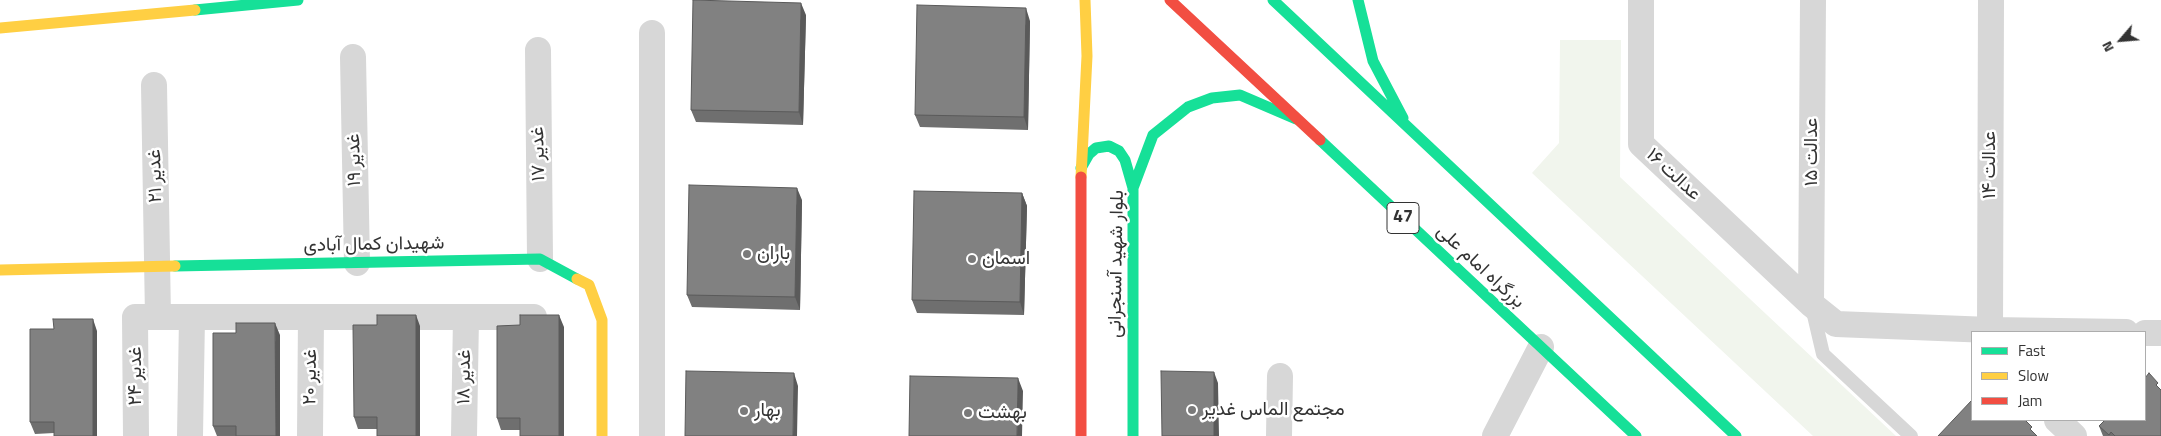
<!DOCTYPE html>
<html>
<head>
<meta charset="utf-8">
<style>
	body { margin:0 }
	#map { position:relative; width:2161px; height:436px; overflow:hidden; background:#fff; font-family:"Titillium Web",sans-serif }
	canvas { display:block }
	.legend { position:absolute; left:1971px; top:331px; width:175px; height:90px; box-sizing:border-box; background:#fff; border:1px solid #adadad; margin:0; padding:6px 9px; list-style:none; font-size:15px; color:#333 }
	.legend li { display:flex; align-items:center; gap:10px; height:25px }
	.legend b { width:25px; border:1px solid #adadad }
	.north { position:absolute; left:2096px; top:15px; width:50px; height:50px; -webkit-text-stroke:4px #fff; paint-order:stroke; rotate:243deg; font-size:14px; font-weight:700; line-height:20px; text-align:center; color:#333 }
	.north::after { content:''; display:block; margin:auto; width:18px; height:22px; background:#333; clip-path:polygon(50% 0,100% 100%,50% 72%,0 100%) }
</style>
</head>
<body>
<div id="map">
<canvas width="2161" height="436"></canvas>
<ul class="legend">
<li><b style="height:6px;background:#16e098"></b>Fast</li>
<li><b style="height:6px;background:#ffcf43"></b>Slow</li>
<li><b style="height:6px;background:#f24e42"></b>Jam</li>
</ul>
<div class="north">N</div>
</div>
<script>
const ctx = document.querySelector('canvas').getContext('2d');
ctx.lineJoin = 'round';
function paint(path, color) {
  ctx.fillStyle = color;
  ctx.fill(path, 'evenodd');
}
function shape(rows) {
  const path = new Path2D();
  for (const r of rows) {
    path.moveTo(r[0], r[1]);
    for (let i = 2; i < r.length; i += 2) path.lineTo(r[i], r[i + 1]);
  }
  return path;
}
function strokePath(path, color, width, dash) {
  ctx.strokeStyle = color;
  ctx.lineWidth = width;
  ctx.lineCap = dash ? 'butt' : 'round';
  ctx.setLineDash(dash || []);
  ctx.stroke(path);
}
function write(font, color, halo, rows, align = 'center') {
  ctx.font = font + ' "Titillium Web",Vazirmatn,sans-serif';
  ctx.lineWidth = 5;
  ctx.setLineDash([]);
  ctx.textBaseline = 'middle';
  ctx.strokeStyle = halo;
  ctx.fillStyle = color;
  for (const [text, x, y, turn = 0] of rows) {
    ctx.save();
    ctx.translate(x, y);
    ctx.rotate((+turn || 0) * Math.PI / 180);
    ctx.textAlign = isNaN(turn) ? turn : align;
    if (halo) ctx.strokeText(text, 0, 0);
    ctx.fillText(text, 0, 0);
    ctx.restore();
  }
}
paint(shape([
	[1560,40,1621,40,1620,177,1896,436,1813,436,1532,173,1559,143]
]), '#f1f5ed');
strokePath(shape([
	[1812,307,1823,354,1911,436]
]), '#d7d7d7', 14);
strokePath(shape([
	[1641,0,1641,144,1811,304,1836,324,1990,330,2126,332],
	[652,33,652,436],
	[538,50,540,259],
	[353,57,357,263],
	[154,85,158,317],
	[1811,304,1813,0],
	[1990,330,1991,0],
	[2145,333,2161,333],
	[2057,420,2074,436],
	[136,436,135,317,534,317],
	[190,436,192,317],
	[310,436,311,317],
	[464,436,466,317],
	[1279,436,1280,376],
	[1495,436,1541,347]
]), '#d7d7d7', 26);
strokePath(shape([
	[1273,0,1736,436],
	[1358,0,1373,61,1403,118],
	[195,10,298,0],
	[1320,140,1636,436],
	[1081,168,1089,154,1096,148,1109,146,1119,151,1125,160,1133,188],
	[175,266,540,259,577,279],
	[1133,436,1133,188,1153,135,1188,107,1212,98,1240,95,1296,119]
]), '#16e098', 11);
strokePath(shape([
	[0,28,195,10],
	[1081,177,1087,56,1085,0],
	[0,270,175,266],
	[577,279,589,285,602,320,602,436]
]), '#ffcf43', 11);
strokePath(shape([
	[1170,0,1320,140],
	[1081,177,1081,436]
]), '#f24e42', 11);
paint(shape([
	[806,15,803,125,696,122,691,110],
	[1030,21,1028,130,920,127,915,115],
	[1022,193,1027,206,1024,315,917,313,912,300],
	[802,200,800,310,692,307,687,295],
	[420,326,420,436,377,436,377,429,358,429,354,417],
	[564,327,564,436,520,430,501,430,497,418],
	[97,331,97,436,54,436,54,433,35,434,30,422],
	[280,335,280,436,217,436,213,426],
	[2099,426,2161,436,2103,436]
]), '#6f6f6f');
paint(shape([
	[801,3,806,15,803,125,799,112],
	[1026,8,1030,21,1028,130,1024,117],
	[797,188,802,200,800,310,795,297],
	[1022,193,1027,206,1024,315,1020,302],
	[416,315,420,326,420,436,416,436],
	[559,315,564,327,564,436,559,436],
	[93,319,97,331,97,436,93,436],
	[275,323,280,335,280,436,276,436],
	[1214,372,1218,383,1219,436,1214,436],
	[794,373,798,386,797,436,793,436],
	[1018,378,1023,391,1022,436,1017,436]
]), '#5a5a5a');
const building = shape([
	[693,0,801,3,799,112,691,110,693,0],
	[917,5,1026,8,1024,117,915,115,917,5],
	[689,185,797,188,795,297,687,295,689,185],
	[914,191,1022,193,1020,302,912,300,914,191],
	[377,315,416,315,416,436,377,436,377,417,354,417,353,325,377,325,377,315],
	[520,315,559,315,559,436,520,436,520,418,497,418,497,326,520,325,520,315],
	[53,319,93,319,93,436,54,436,54,422,30,422,30,329,54,329,53,319],
	[236,323,275,323,276,436,236,436,236,426,213,426,213,333,236,333,236,323],
	[686,371,794,373,793,436,685,436,686,371],
	[1161,371,1214,372,1214,436,1162,436,1161,371],
	[2149,373,2158,383,2156,385,2161,390,2161,436,2115,436,2111,432,2109,435,2099,426,2105,420,2145,420,2145,378,2149,373],
	[910,376,1018,378,1017,436,909,436,910,376],
	[1972,400,1972,420,2025,420,2032,427,2030,429,2037,436,1938,436,1972,400]
]);
paint(building, '#818181');
strokePath(building, '#5a5a5a', 1);
for (const [x, y, r, color] of [
	[747,254,5,"#7a7a7a"],
	[972,259,5,"#7a7a7a"],
	[1192,410,5,"#7a7a7a"],
	[744,411,5,"#7a7a7a"],
	[968,413,5,"#7a7a7a"]
]) {
  const dot = new Path2D();
  dot.arc(x, y, r, 0, 2 * Math.PI);
  ctx.fillStyle = color;
  ctx.fill(dot);
  strokePath(dot, '#fff', 2);
}
for (const [x, y, w] of [
	[1403,218,32]
]) {
  const box = new Path2D();
  box.roundRect(x - w / 2, y - 15.5, w, 31, 4);
  ctx.fillStyle = '#fff';
  ctx.fill(box);
  strokePath(box, '#333', 1);
}
write('bold 18px', '#333', null, [
	["47",1403,218]
]);
write('19px', '#333', '#fff', [
	["عدالت ۱۵",1812,152,-90],
	["غدیر ۱۷",539,154,-91],
	["غدیر ۱۹",355,160,-91],
	["عدالت ۱۴",1990,165,-90],
	["عدالت ۱۶",1673,175,43],
	["غدیر ۲۱",156,176,-91],
	["شهیدان کمال آبادی",374,245,-1],
	["بلوار شهید آسنجرانی",1117,264,-89],
	["بزرگراه امام علی",1480,267,43],
	["غدیر ۲۴",136,376,-90],
	["غدیر ۲۰",311,377,-89],
	["غدیر ۱۸",465,377,-89]
]);
write('19px', '#333', '#fff', [
	["باران",757,254],
	["اسمان",982,259],
	["مجتمع الماس غدیر",1202,410],
	["بهار",754,411],
	["بهشت",978,413]
], 'left');
</script>
</body>
</html>
